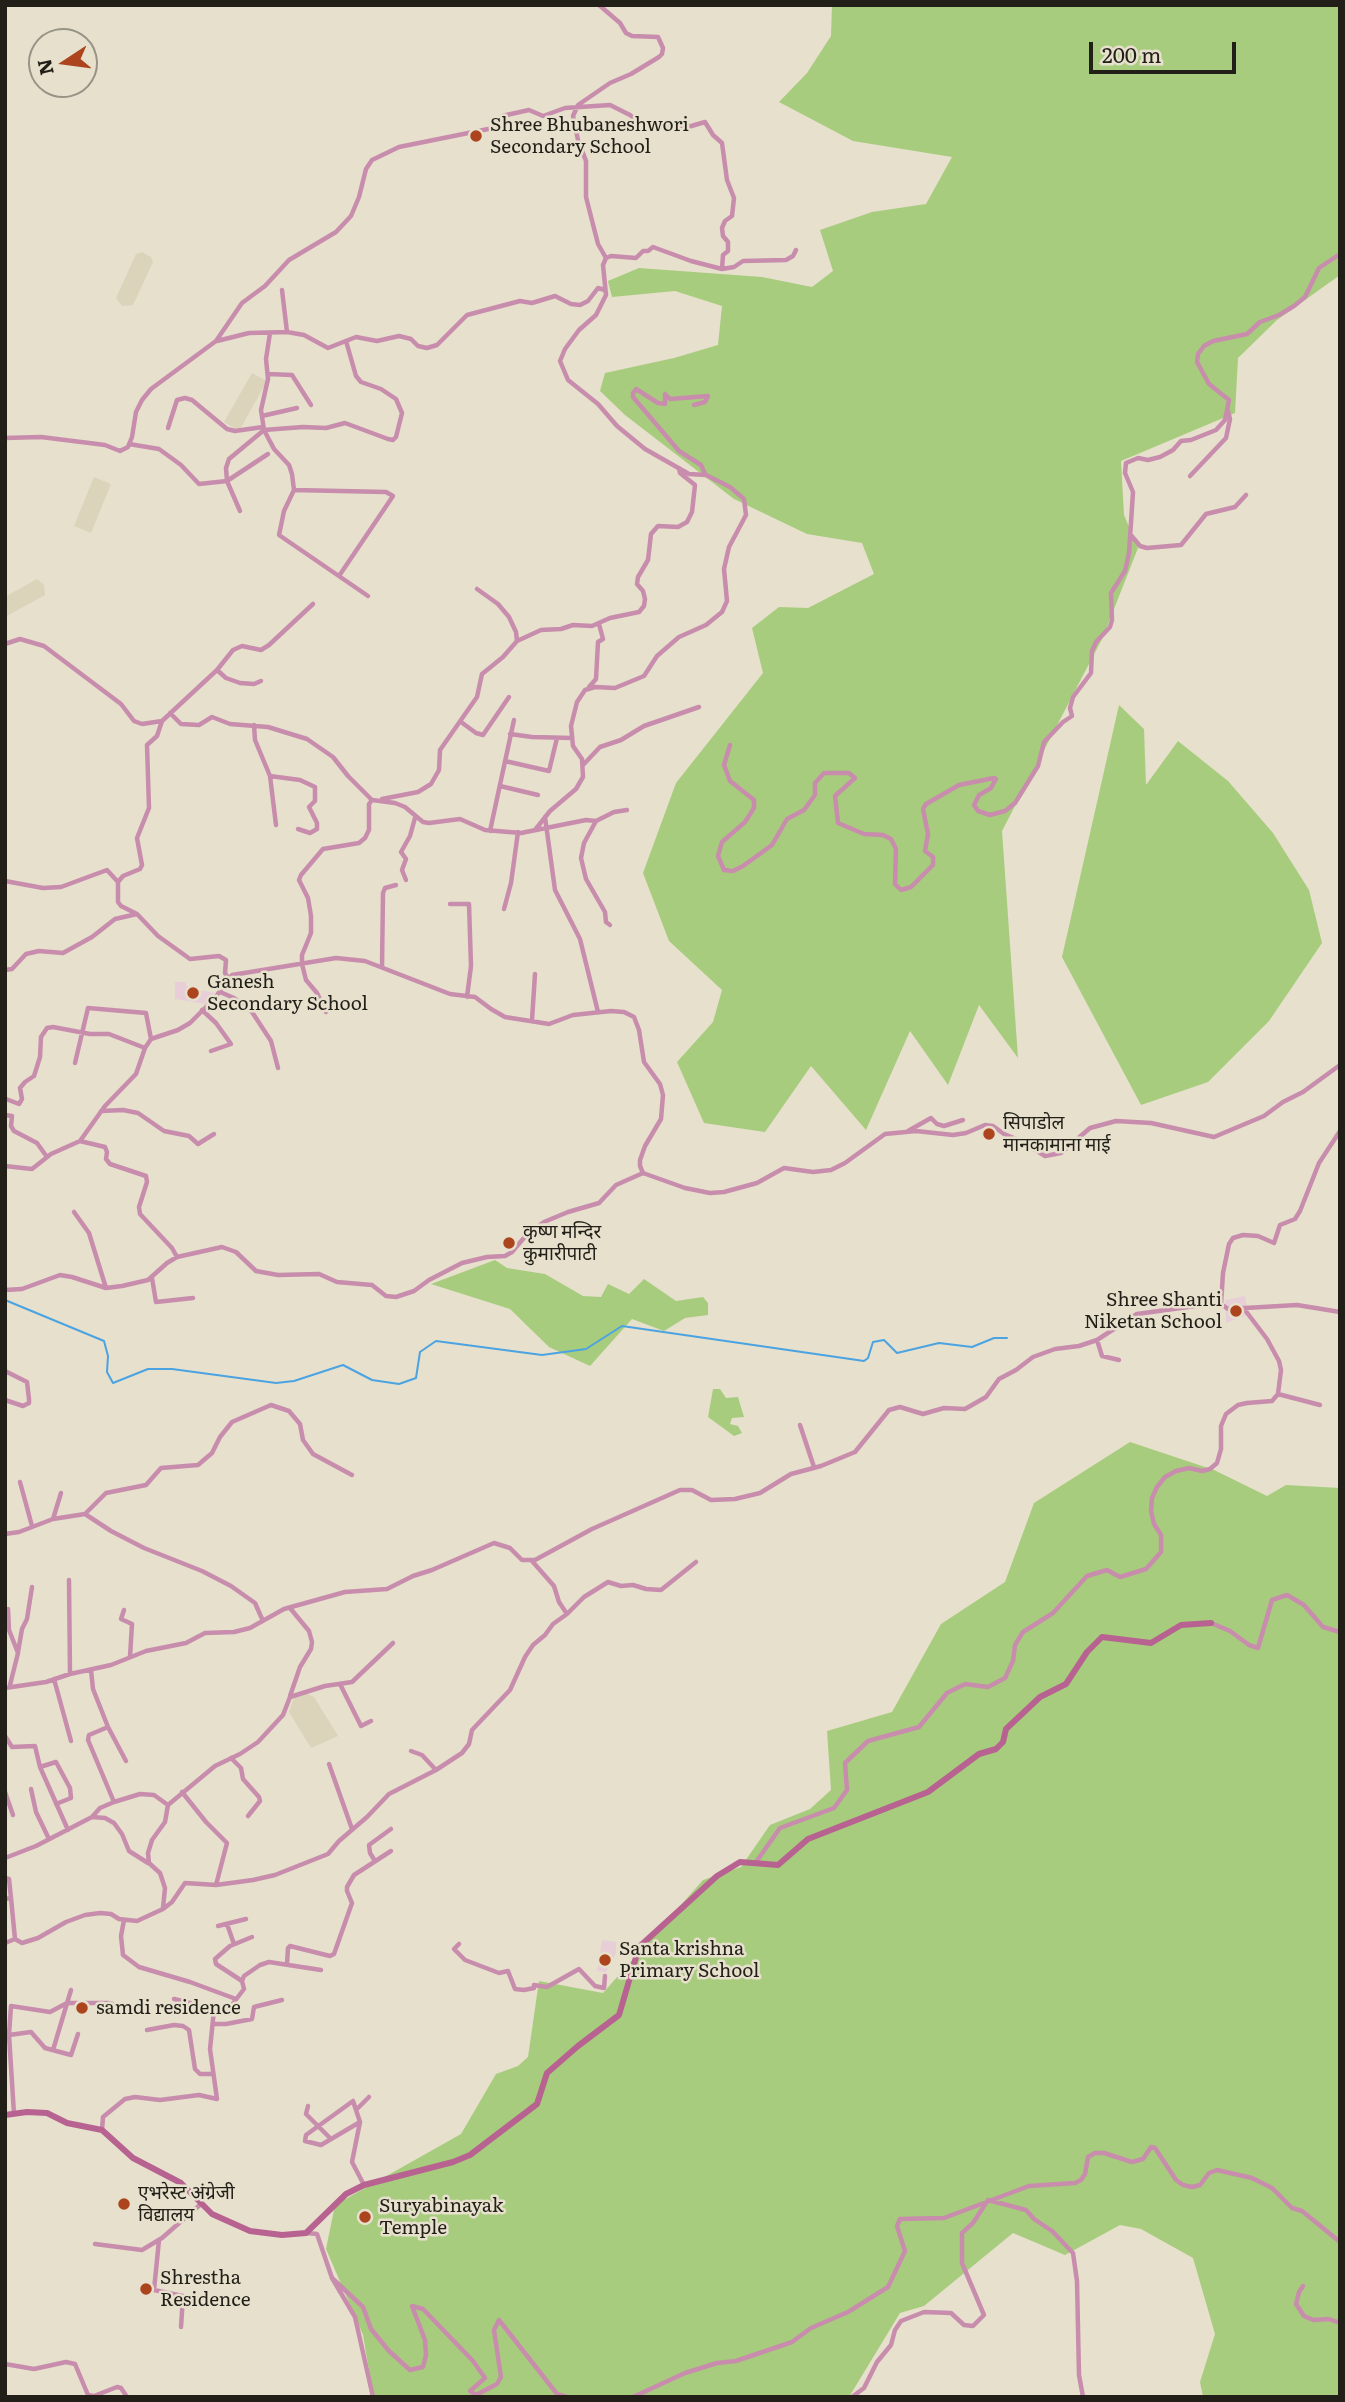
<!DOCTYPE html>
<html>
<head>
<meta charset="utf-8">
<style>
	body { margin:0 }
	#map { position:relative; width:1345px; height:2402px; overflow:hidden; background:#e6e0cd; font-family:Literata,serif }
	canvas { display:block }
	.frame { position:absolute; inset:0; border:7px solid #211f18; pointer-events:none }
	.north { position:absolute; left:28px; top:28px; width:70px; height:70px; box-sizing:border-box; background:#e6e0cd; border:2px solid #979385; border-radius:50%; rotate:257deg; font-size:19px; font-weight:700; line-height:28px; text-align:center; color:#211f18 }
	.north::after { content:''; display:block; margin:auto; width:24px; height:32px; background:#ac451e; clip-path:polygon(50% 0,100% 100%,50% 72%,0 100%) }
	.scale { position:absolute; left:1089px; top:42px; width:147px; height:32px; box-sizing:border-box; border:4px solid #211f18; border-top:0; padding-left:9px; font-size:21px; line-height:24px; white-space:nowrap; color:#211f18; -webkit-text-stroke:5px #e6e0cd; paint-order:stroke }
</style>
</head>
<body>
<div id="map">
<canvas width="1345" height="2402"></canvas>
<div class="frame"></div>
<div class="north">N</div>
<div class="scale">200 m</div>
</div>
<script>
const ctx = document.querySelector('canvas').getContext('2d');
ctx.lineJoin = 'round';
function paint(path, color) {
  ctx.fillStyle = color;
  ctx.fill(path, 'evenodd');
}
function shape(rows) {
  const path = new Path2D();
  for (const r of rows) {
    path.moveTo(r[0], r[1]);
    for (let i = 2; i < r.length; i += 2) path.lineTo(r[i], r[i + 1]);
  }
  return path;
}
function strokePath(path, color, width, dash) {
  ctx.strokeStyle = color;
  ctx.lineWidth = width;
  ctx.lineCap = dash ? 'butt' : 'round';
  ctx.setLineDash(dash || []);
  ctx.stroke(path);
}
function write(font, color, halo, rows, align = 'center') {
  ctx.font = font + ' Literata,"Noto Sans Devanagari",serif';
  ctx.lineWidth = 5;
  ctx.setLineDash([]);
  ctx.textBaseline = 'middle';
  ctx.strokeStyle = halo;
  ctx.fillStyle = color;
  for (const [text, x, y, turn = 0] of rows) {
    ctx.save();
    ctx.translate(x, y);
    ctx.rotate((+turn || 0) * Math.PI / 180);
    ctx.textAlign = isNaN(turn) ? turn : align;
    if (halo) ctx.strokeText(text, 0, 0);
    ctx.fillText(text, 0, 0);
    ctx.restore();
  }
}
paint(shape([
	[142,252,151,257,153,262,133,305,122,306,116,298,136,254],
	[252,373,267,381,239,431,224,422],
	[94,477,111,484,91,533,74,526],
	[37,579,44,585,45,595,5,617,5,597],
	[302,1691,314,1697,338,1736,311,1748,289,1712,295,1694]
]), '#dbd3ba');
paint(shape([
	[175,982,186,982,186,986,199,986,199,990,215,993,205,1004,175,999],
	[1245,1296,1248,1315,1226,1323,1225,1300],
	[602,1940,616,1942,616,1953,606,1972,597,1971]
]), '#e8cfd7');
paint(shape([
	[832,5,1340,5,1340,275,1277,320,1238,358,1235,413,1121,461,1124,515,1138,548,1103,637,1002,831,1018,1058,979,1005,948,1085,910,1031,866,1130,811,1066,765,1132,704,1123,677,1062,713,1022,722,990,669,941,643,873,676,783,763,673,752,628,779,607,808,608,874,574,862,543,807,534,734,499,625,415,600,391,605,373,674,358,718,345,722,306,675,291,612,297,608,281,639,268,762,277,812,287,833,271,820,230,872,212,926,204,952,157,853,141,779,102,807,73,831,36],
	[1119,705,1144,729,1146,785,1178,741,1228,781,1273,833,1309,890,1322,943,1269,1021,1208,1082,1141,1105,1062,957],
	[495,1260,507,1268,545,1274,583,1296,601,1297,608,1284,629,1294,644,1279,676,1301,703,1297,708,1303,708,1315,685,1318,664,1331,632,1319,590,1366,549,1347,510,1309,431,1284],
	[713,1389,720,1389,726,1398,738,1397,744,1417,732,1418,730,1424,738,1426,742,1433,734,1436,708,1417],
	[1130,1442,1214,1470,1267,1496,1286,1485,1340,1488,1340,2397,1203,2397,1200,2382,1215,2334,1193,2258,1141,2229,1120,2225,1065,2255,1013,2233,924,2306,900,2313,849,2397,372,2397,373,2394,363,2335,326,2249,335,2205,461,2134,496,2074,518,2066,528,2057,539,1981,603,1993,703,1880,741,1867,770,1825,810,1809,831,1790,827,1731,892,1712,941,1624,1005,1582,1034,1503]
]), '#a8cc7d');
strokePath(shape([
	[5,1300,104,1341,108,1356,107,1372,113,1383,148,1369,172,1369,276,1383,294,1381,343,1365,372,1380,399,1384,416,1378,420,1352,436,1341,542,1355,586,1349,622,1326,864,1361,868,1358,873,1342,884,1340,897,1353,939,1343,972,1347,994,1338,1007,1338]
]), '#4ca3e1', 2);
strokePath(shape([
	[722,269,734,267,743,261,786,260,793,256,796,250],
	[282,290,287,332],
	[217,341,249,333,287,332,304,335,328,348,356,337,377,341,399,336,411,339,418,346,427,348,437,345,467,315,520,301,532,303,555,296,571,304,580,305,588,301,598,288,605,290],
	[346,341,356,376,361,382,381,389,396,399,402,413,396,437,393,440,388,439,345,423,326,428,303,427,264,430,274,449,289,465,292,474,294,490,284,511,279,535,368,596],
	[268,374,292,375,311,405],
	[694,405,705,402,708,396,670,399,665,394,665,404,658,403,636,389,633,393,633,397,679,451,701,465,705,474],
	[262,416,297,408],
	[168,428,177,400,185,398,192,400,227,429,235,431,263,427],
	[5,438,41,437,105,445,120,451,128,447,132,437,136,412,142,400,151,389,216,341,242,303,265,286,289,260,336,232,351,216,359,197,366,169,372,160,399,147,503,126,502,116,529,110,543,116,565,108,610,105,630,115,644,126,688,127,705,122,713,135,722,143,727,180,734,198,732,216,725,221,722,228,723,236,728,242,728,251,723,255,722,269,691,261,653,247,648,251,643,251,636,258,611,256,606,258],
	[129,444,159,449,181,465,199,484,227,481,268,454],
	[1190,476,1226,438,1230,419,1228,411],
	[294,490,386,492,393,496,339,576],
	[240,511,227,481,226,468,229,459,264,430,261,410,268,379,266,359,270,333],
	[1130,534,1140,546,1147,548,1181,545,1206,514,1235,507,1246,495],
	[517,641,541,630,561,629,573,625,592,626,610,618,639,612,644,606,645,599,643,591,637,584,638,577,648,560,651,534,658,526,678,527,687,522,692,512,695,485,680,473,679,468],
	[5,644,20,639,44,646,121,704,134,721,142,724,162,721],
	[217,670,226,678,240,683,254,684,261,681],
	[589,687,596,679,598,642,603,639,599,624],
	[170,713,181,724,199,725,212,717,230,724,268,727,307,739,333,757,348,776,372,800],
	[461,722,476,733,483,735,509,697],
	[254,725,255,740,270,776,276,825],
	[510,734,532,737,572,738],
	[730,745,724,765,730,781,754,800,754,808,745,822,722,842,718,856,724,870,733,871,743,866,772,845,787,819,804,810,815,795,815,783,824,773,849,773,855,778,835,796,838,823,864,834,883,835,891,839,896,849,895,884,901,890,911,887,933,865,933,857,925,851,928,834,923,809,926,804,959,785,994,778,996,779,991,788,979,795,974,805,978,811,990,815,1005,811,1015,803,1038,766,1044,742,1063,722,1072,716,1070,708,1073,697,1091,673,1092,651,1096,642,1110,627,1112,620,1111,593,1125,571,1129,553,1133,492,1125,473,1126,463,1138,458,1148,460,1160,457,1173,450,1181,441,1191,440,1216,430,1225,420,1229,400,1209,384,1197,362,1198,354,1204,346,1213,341,1247,334,1260,322,1279,315,1294,306,1305,297,1319,268,1340,254],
	[505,761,549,771,557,738],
	[583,765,600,747,621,740,644,726,699,707],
	[270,776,300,780,315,787,315,801,309,807,317,823,317,829,310,833,298,829],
	[500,786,538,795],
	[382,799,418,792,431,784,439,770,440,750,477,697,482,674,503,657,517,641,516,632,509,617,498,604,477,589],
	[372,800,395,803,405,807,423,822,429,823,460,819,485,830,521,833,586,820,596,821,584,843,581,858,586,879,605,912,606,922,610,925],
	[545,817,555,890,580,939,598,1012],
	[596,821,614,812,627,810],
	[535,830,550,811,576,789,583,777,582,759,573,746,571,726,577,702,585,690,595,687,615,688,644,676,657,656,679,637,706,625,722,612,727,601,724,569,729,547,746,515,744,499,730,487,706,475,689,474,645,449,617,426,598,404,568,380,560,361,565,349,579,330,596,315,606,295,603,265,606,258,598,244,586,197,586,161,578,140,573,116,578,105,610,83,631,74,659,57,662,54,663,48,658,37,632,36,626,33,620,23,599,5],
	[490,831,514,720],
	[406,880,402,870,406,859,401,852,410,836,415,818],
	[5,881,43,888,61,887,107,870,118,882,118,902,121,906,137,914],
	[118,882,123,876,140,869,142,865,137,838,149,808,147,745,157,736,162,721,217,670,233,650,242,646,261,650,269,645,313,604],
	[450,904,469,904,471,966,467,997],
	[504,909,511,883,518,832],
	[382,967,383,893,385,888,396,885],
	[5,970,12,969,26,954,39,951,63,953,92,937,115,919,137,914,158,936,190,959,219,956,226,960,225,973,228,978],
	[220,992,234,998,252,1012,271,1041,278,1068],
	[202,1010,216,1023,231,1044,211,1051],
	[326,1012,317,993,306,980,302,964,302,955,311,933,311,916,308,898,299,880,301,875,323,849,359,843,365,838,369,830,369,804,372,800],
	[532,1020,535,974],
	[75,1063,88,1008,146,1013,151,1039],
	[6,1099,19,1104,22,1099,20,1088,25,1082,34,1076,40,1057,41,1037,47,1028,53,1027,90,1034,109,1034,145,1048],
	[101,1111,123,1110,138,1113,164,1131,189,1136,198,1144,214,1134],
	[5,1115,12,1116,11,1126,14,1131,37,1143,47,1157],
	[908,1131,931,1118,937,1124,944,1126,963,1120],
	[80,1141,105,1147,107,1152,106,1159,110,1164,146,1176,147,1182,139,1207,140,1214,172,1248,177,1257],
	[5,1166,32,1169,51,1154,80,1141,105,1106,136,1074,145,1048,151,1039,178,1030,190,1023,214,999,232,975,336,958,365,961,450,994,475,997,491,1009,505,1017,549,1024,573,1015,611,1011,624,1012,634,1017,639,1030,644,1062,660,1084,663,1095,661,1119,645,1146,640,1160,640,1166,643,1173],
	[74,1212,89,1233,106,1288],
	[152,1278,156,1302,193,1298],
	[5,1290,22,1289,60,1275,72,1277,106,1288,122,1286,148,1280,167,1263,177,1257,222,1247,236,1252,256,1271,278,1275,319,1274,337,1282,372,1285,386,1296,396,1297,414,1291,429,1280,462,1263,487,1257,505,1256,512,1252,528,1233,544,1222,568,1212,599,1203,616,1185,643,1173,685,1188,710,1193,724,1192,757,1183,784,1168,813,1172,831,1170,845,1163,885,1134,916,1131,953,1135,966,1133,985,1125,993,1126,1004,1134,1021,1141,1045,1156,1061,1153,1090,1128,1116,1121,1151,1123,1214,1137,1264,1116,1283,1102,1303,1092,1340,1065],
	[1221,1304,1223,1273,1229,1244,1233,1238,1243,1235,1258,1236,1274,1243,1280,1225,1295,1219,1300,1211,1319,1163,1340,1131],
	[1097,1340,1102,1356,1119,1360],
	[5,1371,27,1382,29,1399,29,1403,23,1406,5,1400],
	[1278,1394,1320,1405],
	[800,1425,814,1467],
	[20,1482,32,1526],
	[85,1514,106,1493,146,1485,161,1468,198,1465,212,1453,220,1437,232,1422,271,1405,289,1411,300,1424,303,1440,313,1454,352,1475],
	[53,1519,61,1493],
	[5,1534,19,1532,53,1519,85,1514,111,1531,144,1548,202,1571,231,1586,255,1603,263,1621],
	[532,1561,554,1586,559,1602,567,1614],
	[69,1580,70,1674],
	[290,1608,309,1631,312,1642,311,1649,300,1667,290,1696],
	[8,1609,9,1630,18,1653,10,1685],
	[124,1610,121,1619,132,1624,130,1657],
	[1211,1623,1230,1631,1249,1645,1258,1648,1272,1600,1287,1595,1304,1605,1323,1627,1340,1632],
	[18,1652,22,1629,27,1619,32,1587],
	[91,1670,93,1689,108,1727,89,1735,88,1740,114,1802],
	[54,1679,71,1741],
	[340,1684,361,1726,371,1721],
	[5,1688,46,1682,70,1674,111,1665,146,1651,186,1643,205,1633,234,1632,250,1628,284,1609,345,1592,387,1589,413,1576,432,1570,494,1543,510,1548,522,1560,535,1560,592,1529,680,1490,692,1490,711,1500,735,1499,760,1493,791,1474,821,1466,855,1452,889,1410,900,1407,923,1414,944,1408,965,1409,986,1397,999,1379,1016,1370,1033,1357,1055,1349,1079,1346,1097,1340,1137,1314,1210,1304,1221,1304,1228,1309,1297,1305,1340,1312],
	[108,1727,126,1761],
	[5,1736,12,1747,35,1746,40,1767,68,1830],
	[411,1751,422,1755,436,1770],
	[231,1758,241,1768,243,1779,259,1797,260,1801,248,1816],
	[329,1764,352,1829],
	[40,1767,56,1762,70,1788,71,1798,56,1804],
	[31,1789,36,1812,49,1839],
	[5,1792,13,1815],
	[182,1792,206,1822,227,1843,216,1885],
	[92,1817,105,1818,114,1823,122,1834,129,1851,148,1863],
	[5,1858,36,1846,92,1817,100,1808,114,1802,140,1794,154,1795,168,1805,215,1766,240,1754,258,1742,283,1715,290,1697,325,1686,352,1682,393,1643],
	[375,1861,370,1853,369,1845,391,1829],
	[756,1862,780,1828,834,1808,847,1790,845,1763,868,1741,919,1727,947,1693,965,1684,988,1687,1005,1678,1013,1661,1015,1645,1023,1632,1053,1613,1087,1576,1107,1570,1120,1577,1146,1569,1161,1552,1161,1535,1154,1524,1151,1511,1152,1498,1157,1487,1165,1477,1176,1471,1189,1468,1202,1471,1210,1469,1217,1463,1221,1449,1221,1426,1226,1414,1238,1405,1247,1403,1272,1401,1278,1394,1281,1370,1279,1361,1267,1339,1245,1310],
	[5,1878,9,1879,11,1898],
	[5,1899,11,1898,15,1939],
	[163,1908,165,1888,160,1873,149,1863,148,1853,152,1840,165,1822,168,1805],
	[124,1920,121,1936,123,1955,139,1967,190,1982,236,1999],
	[227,1924,234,1944],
	[218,1926,246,1919],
	[5,1943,15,1939,22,1943,38,1938,66,1922,85,1915,100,1913,111,1914,119,1919,137,1921,163,1909,172,1902,185,1883,216,1885,253,1880,275,1875,328,1854,339,1841,367,1817,389,1794,436,1770,462,1753,469,1744,472,1730,510,1690,525,1657,533,1645,545,1635,553,1624,567,1614,584,1597,608,1582,621,1586,633,1585,646,1589,661,1590,696,1562],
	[459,1944,454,1949,465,1960,499,1973,508,1971,515,1989,524,1990,534,1988,534,1985,547,1987,579,1969,595,1986,604,1988,605,1976],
	[287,1964,288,1948,290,1946,330,1956,334,1954,352,1903,347,1891,347,1887,354,1875,391,1851],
	[242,1981,216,1964,215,1959,230,1946,252,1937],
	[174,1999,222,2011,231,2006,244,1989,242,1981,244,1976,260,1965,269,1962,321,1970],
	[213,2024,226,2024,252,2019,254,2007,282,2000],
	[147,2030,174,2025,183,2026,189,2030,195,2069,200,2074,213,2074],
	[9,2035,31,2032,45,2048,71,2055,78,2034],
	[53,2050,71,1990],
	[308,2106,306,2114,331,2139],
	[356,2110,369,2097],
	[14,2114,9,2035,11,2006,50,2012,67,2003,108,2003,121,2006],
	[360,2122,321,2145,305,2141,306,2135,353,2101,360,2122,352,2162,364,2185],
	[102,2130,103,2117,125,2099,135,2097,160,2100,199,2095,217,2099,210,2049,214,2010],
	[307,2233,317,2234,332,2278,355,2317,373,2397],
	[159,2240,154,2290,183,2296,181,2327],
	[95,2244,142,2250,162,2238,201,2204],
	[332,2278,363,2307,371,2329,389,2351,410,2370,423,2367,426,2355,425,2340,412,2306,423,2309,473,2361,485,2378,470,2391,476,2395,497,2384,501,2377,494,2330,499,2320,557,2394,567,2397],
	[1303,2286,1299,2292,1296,2304,1304,2316,1313,2320,1329,2319,1340,2323],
	[5,2364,34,2369,66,2362,75,2364,88,2395,94,2396,117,2387,121,2388,127,2397],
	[633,2397,685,2373,717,2363,736,2361,792,2342,811,2328,848,2312,888,2287,905,2251,897,2226,900,2219,944,2218,1029,2186,1075,2183,1081,2180,1085,2174,1088,2157,1095,2153,1104,2153,1132,2162,1143,2159,1151,2147,1155,2148,1176,2180,1183,2185,1192,2187,1200,2185,1209,2173,1217,2170,1252,2178,1272,2188,1292,2208,1302,2211,1340,2242],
	[852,2397,864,2388,877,2362,891,2345,895,2330,901,2321,924,2312,951,2313,964,2325,973,2326,984,2315,962,2263,962,2233,973,2223,988,2200,1026,2210,1034,2219,1052,2231,1073,2253,1077,2281,1079,2375,1083,2397]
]), '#c88dac', 4.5);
strokePath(shape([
	[5,2115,27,2112,47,2113,67,2123,102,2130,133,2158,181,2183,212,2214,250,2231,282,2235,306,2233,346,2194,364,2185,453,2162,470,2155,537,2104,547,2073,578,2046,619,2015,639,1947,717,1876,740,1862,778,1865,808,1839,928,1792,979,1754,996,1749,1003,1742,1006,1729,1040,1697,1066,1684,1087,1652,1102,1637,1151,1643,1181,1625,1211,1623]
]), '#b86292', 6);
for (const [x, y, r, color] of [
	[476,136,7,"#ac451e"],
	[193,993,7,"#ac451e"],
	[989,1134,7,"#ac451e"],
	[509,1243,7,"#ac451e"],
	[1236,1311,7,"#ac451e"],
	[605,1960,7,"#ac451e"],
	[82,2008,7,"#ac451e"],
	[124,2204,7,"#ac451e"],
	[365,2217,7,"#ac451e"],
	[146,2289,7,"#ac451e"]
]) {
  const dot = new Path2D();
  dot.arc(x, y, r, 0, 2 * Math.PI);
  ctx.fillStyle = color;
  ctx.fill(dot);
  strokePath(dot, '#e6e0cd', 2.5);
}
write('19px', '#211f18', '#e6e0cd', [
	["Shree Bhubaneshwori",490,125],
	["Secondary School",490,147],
	["Ganesh",207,982],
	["Secondary School",207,1004],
	["सिपाडोल",1003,1123],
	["मानकामाना माई",1003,1145],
	["कृष्ण मन्दिर",523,1232],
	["कुमारीपाटी",523,1254],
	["Shree Shanti",1222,1300,"right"],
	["Niketan School",1222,1322,"right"],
	["Santa krishna",619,1949],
	["Primary School",619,1971],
	["samdi residence",96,2008],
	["एभरेस्ट अंग्रेजी",138,2193],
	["विद्यालय",138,2215],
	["Suryabinayak",379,2206],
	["Temple",379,2228],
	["Shrestha",160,2278],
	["Residence",160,2300]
], 'left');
</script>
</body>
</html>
